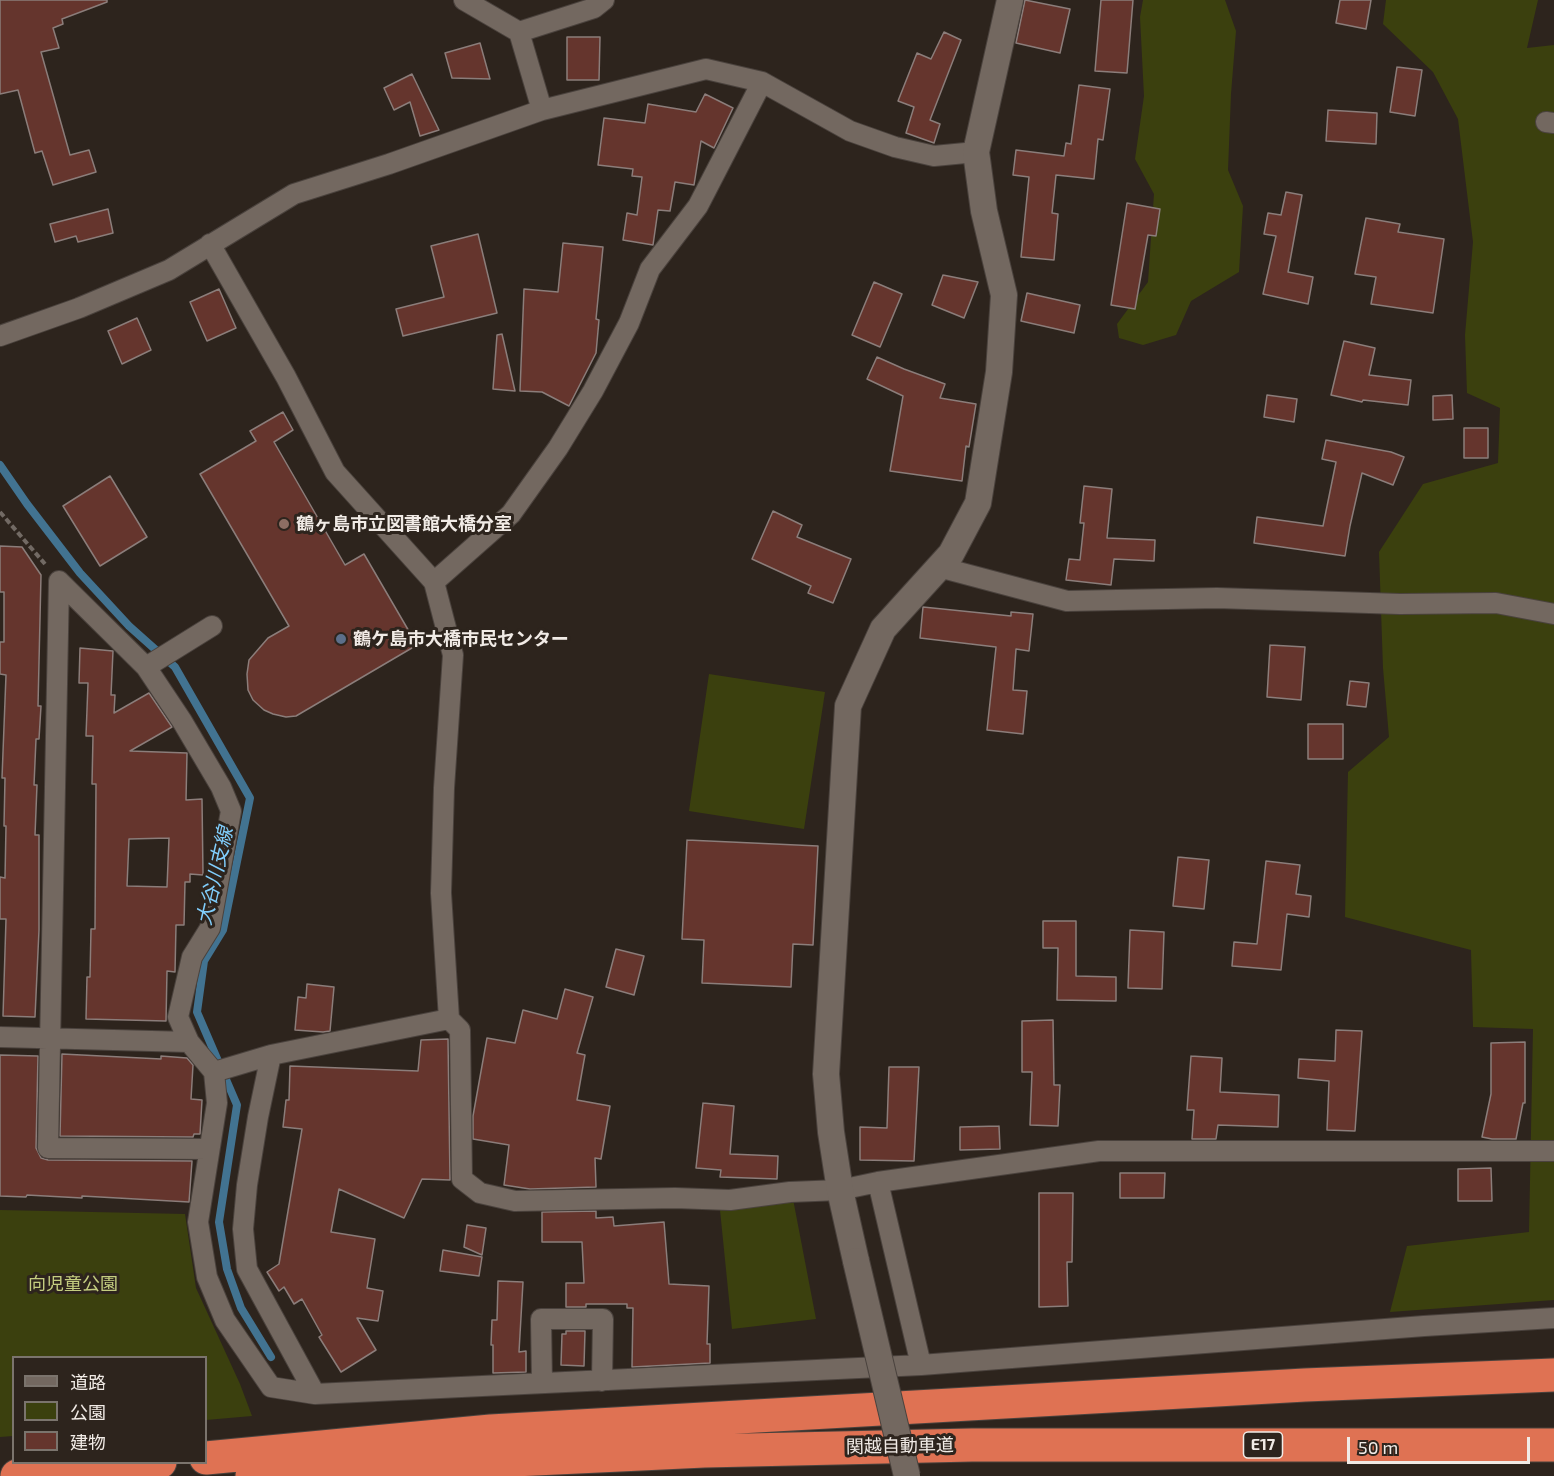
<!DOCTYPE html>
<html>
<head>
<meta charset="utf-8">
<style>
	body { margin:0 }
	#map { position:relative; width:1554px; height:1476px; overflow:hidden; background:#2d241d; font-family:"Exo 2","Noto Sans JP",sans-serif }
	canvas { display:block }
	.legend { position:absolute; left:12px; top:1356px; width:195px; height:108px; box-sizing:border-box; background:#2d241d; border:2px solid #7b746d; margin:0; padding:8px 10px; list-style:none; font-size:18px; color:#f1ebe6 }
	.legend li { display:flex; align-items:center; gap:12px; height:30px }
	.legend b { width:30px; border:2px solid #7b746d }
	.scale { position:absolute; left:1347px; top:1437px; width:183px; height:27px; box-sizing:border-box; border:3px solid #f1ebe6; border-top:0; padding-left:8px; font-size:18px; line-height:21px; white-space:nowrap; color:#f1ebe6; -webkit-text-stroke:4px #2d241d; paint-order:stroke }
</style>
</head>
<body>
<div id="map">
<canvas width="1554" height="1476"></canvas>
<ul class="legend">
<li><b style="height:8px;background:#736860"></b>道路</li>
<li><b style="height:16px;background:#3b400e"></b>公園</li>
<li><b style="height:16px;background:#65352d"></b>建物</li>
</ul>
<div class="scale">50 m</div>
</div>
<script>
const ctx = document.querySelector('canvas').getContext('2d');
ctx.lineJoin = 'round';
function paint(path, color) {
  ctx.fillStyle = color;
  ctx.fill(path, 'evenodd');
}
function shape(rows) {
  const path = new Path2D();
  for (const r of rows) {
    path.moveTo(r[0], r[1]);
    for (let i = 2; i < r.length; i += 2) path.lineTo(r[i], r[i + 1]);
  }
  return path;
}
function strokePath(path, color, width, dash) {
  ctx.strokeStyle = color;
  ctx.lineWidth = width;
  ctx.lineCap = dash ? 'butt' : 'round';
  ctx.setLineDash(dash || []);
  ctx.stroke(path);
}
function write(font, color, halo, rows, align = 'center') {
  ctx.font = font + ' "Exo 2","Noto Sans JP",sans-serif';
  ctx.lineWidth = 6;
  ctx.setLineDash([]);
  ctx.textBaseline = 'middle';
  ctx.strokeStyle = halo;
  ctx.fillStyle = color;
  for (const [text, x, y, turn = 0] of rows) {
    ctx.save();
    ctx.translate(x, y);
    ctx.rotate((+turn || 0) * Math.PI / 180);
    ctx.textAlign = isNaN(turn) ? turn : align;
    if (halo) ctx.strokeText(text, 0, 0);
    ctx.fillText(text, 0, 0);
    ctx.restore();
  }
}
paint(shape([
	[1143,0,1225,0,1236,31,1231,94,1228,170,1243,206,1239,272,1191,301,1176,335,1143,345,1119,338,1117,324,1148,282,1154,194,1135,159,1144,96,1140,17],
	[1386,0,1538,0,1527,48,1554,45,1554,1300,1390,1312,1407,1246,1529,1232,1533,1029,1473,1027,1471,950,1345,917,1348,772,1389,737,1383,668,1379,552,1423,484,1498,463,1500,408,1467,393,1465,335,1473,242,1458,119,1433,72,1383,24],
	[709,674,825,692,804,829,689,811],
	[793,1199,816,1319,732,1329,720,1210],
	[0,1210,185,1214,196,1288,240,1384,252,1416,206,1420,206,1358,14,1358,13,1436,0,1437]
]), '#3b400e');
strokePath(shape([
	[0,465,27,504,80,573,129,626,175,667,250,798,223,930,204,961,197,1012,237,1105,219,1222,227,1269,241,1308,271,1357]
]), '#427391', 8);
const building = shape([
	[0,0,107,0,107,2,62,19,63,24,53,28,59,48,41,52,70,155,89,150,96,172,53,185,42,151,35,153,18,90,0,94,0,0],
	[1025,0,1070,9,1060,53,1016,43,1025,0],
	[1101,0,1133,0,1127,73,1095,71,1101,0],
	[1340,0,1371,0,1366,29,1336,23,1340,0],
	[944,32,961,40,930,120,940,124,934,143,906,133,914,107,898,101,917,53,931,59,944,32],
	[567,37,600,37,599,80,567,80,567,37],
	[480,43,490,79,452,78,445,53,480,43],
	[1397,67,1422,70,1415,116,1390,112,1397,67],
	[412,74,439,130,420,136,410,102,394,110,384,88,412,74],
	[1079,85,1110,89,1103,140,1098,139,1094,179,1056,175,1052,213,1058,214,1054,260,1021,257,1029,177,1013,175,1016,150,1064,156,1066,143,1071,144,1079,85],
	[705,94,733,108,714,148,701,141,694,185,675,182,670,211,658,210,653,245,623,240,627,213,637,215,642,177,632,176,633,169,598,165,604,118,645,123,648,104,696,112,705,94],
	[1328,110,1377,113,1376,144,1326,141,1328,110],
	[1286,192,1302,195,1288,272,1313,277,1308,304,1263,294,1276,236,1264,234,1268,213,1281,215,1286,192],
	[1127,203,1160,209,1156,236,1148,235,1135,309,1111,305,1127,203],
	[108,209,113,233,78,242,76,236,55,242,50,224,108,209],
	[1366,218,1400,224,1398,232,1444,239,1433,313,1371,304,1376,277,1355,274,1366,218],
	[478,234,497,313,403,336,396,309,444,297,431,246,478,234],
	[563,243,603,247,596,319,599,320,596,353,569,406,542,392,520,391,524,289,558,292,563,243],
	[943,275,978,282,964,318,932,305,943,275],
	[874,282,902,294,880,347,852,335,874,282],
	[219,289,236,328,207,341,190,302,219,289],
	[1027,293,1080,305,1074,333,1021,321,1027,293],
	[137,318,151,350,122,364,108,331,137,318],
	[502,334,515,391,493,389,497,335,502,334],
	[1344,341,1375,348,1369,375,1411,380,1408,405,1363,400,1362,402,1331,395,1344,341],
	[877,357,904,369,945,384,940,398,976,404,969,447,966,446,962,481,890,471,903,396,867,379,877,357],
	[1267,395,1297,399,1294,422,1264,417,1267,395],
	[1452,395,1453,419,1433,420,1433,396,1452,395],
	[283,412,293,430,274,442,345,565,364,554,417,645,296,716,286,717,273,714,264,710,253,700,248,690,247,674,249,660,268,638,289,626,200,474,256,441,250,431,283,412],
	[1464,428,1488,428,1488,458,1464,458,1464,428],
	[1326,440,1391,452,1404,457,1393,485,1362,473,1350,526,1345,556,1254,543,1257,517,1323,526,1336,462,1322,459,1326,440],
	[110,476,147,537,100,566,63,506,110,476],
	[1084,486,1112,489,1107,538,1155,540,1154,561,1114,559,1111,585,1066,580,1069,559,1080,560,1084,523,1080,523,1084,486],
	[773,511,802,525,797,537,851,559,833,603,808,593,811,586,752,559,773,511],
	[0,546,22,547,41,575,38,706,41,706,39,739,36,739,34,785,37,785,35,835,39,835,39,930,35,1017,3,1016,6,919,0,919,0,877,5,878,6,826,4,826,5,778,2,778,6,675,0,674,0,642,4,642,4,592,0,592,0,546],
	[923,607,1011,616,1011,612,1033,614,1029,651,1016,649,1013,690,1027,691,1023,734,987,730,996,647,920,638,923,607],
	[1270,645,1305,647,1301,700,1267,697,1270,645],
	[80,648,113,651,111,695,115,695,114,713,149,693,172,727,130,751,187,753,186,800,202,799,203,875,190,874,190,882,185,882,184,925,176,925,175,972,167,971,166,1021,86,1019,87,977,90,977,91,929,95,929,96,784,92,784,93,736,86,736,88,683,79,683,80,648],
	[169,838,167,887,127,886,129,839,169,838],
	[1350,681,1369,683,1366,707,1347,705,1350,681],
	[1308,724,1343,724,1343,759,1308,759,1308,724],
	[687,840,818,846,813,945,793,944,791,987,702,983,704,940,682,939,687,840],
	[1178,857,1209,860,1204,909,1173,906,1178,857],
	[1266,861,1300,865,1296,894,1311,896,1309,917,1287,914,1281,970,1232,966,1234,942,1257,944,1266,861],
	[1043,921,1076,921,1076,976,1116,977,1116,1001,1057,1000,1058,948,1043,948,1043,921],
	[1130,930,1164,932,1162,989,1128,988,1130,930],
	[616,949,644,956,634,995,606,987,616,949],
	[307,984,334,987,330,1031,323,1032,295,1030,298,997,306,998,307,984],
	[565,989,593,997,577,1053,585,1055,577,1100,610,1106,601,1159,595,1158,596,1187,530,1189,504,1185,509,1145,473,1139,473,1116,487,1038,515,1043,523,1010,557,1019,565,989],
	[1053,1020,1054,1085,1060,1085,1058,1126,1030,1125,1032,1072,1022,1072,1022,1021,1053,1020],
	[1336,1030,1362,1031,1355,1131,1327,1130,1329,1081,1298,1078,1299,1059,1335,1061,1336,1030],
	[448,1039,450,1180,422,1179,404,1218,339,1189,331,1232,375,1239,367,1288,383,1291,378,1321,357,1318,376,1350,341,1372,319,1337,322,1335,302,1299,294,1304,284,1287,279,1291,267,1272,279,1264,302,1129,283,1127,286,1100,289,1100,290,1066,418,1071,421,1040,448,1039],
	[1525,1042,1525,1103,1523,1103,1516,1139,1492,1139,1482,1137,1491,1094,1491,1043,1525,1042],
	[62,1054,161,1059,161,1056,187,1058,193,1065,191,1099,202,1100,200,1134,194,1134,193,1137,60,1136,62,1054],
	[0,1055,38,1056,36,1148,41,1158,48,1160,192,1161,189,1202,82,1196,82,1198,27,1195,26,1197,0,1196,0,1055],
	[1191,1056,1222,1058,1220,1092,1279,1095,1278,1127,1218,1125,1216,1139,1192,1139,1194,1110,1187,1110,1191,1056],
	[889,1067,919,1067,914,1161,860,1160,860,1127,887,1128,889,1067],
	[703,1103,734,1106,730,1154,778,1156,777,1179,720,1177,721,1170,696,1168,703,1103],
	[999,1126,1000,1149,960,1150,960,1127,999,1126],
	[1491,1168,1492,1201,1458,1201,1458,1169,1491,1168],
	[1120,1173,1165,1173,1164,1198,1120,1198,1120,1173],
	[1039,1193,1073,1193,1072,1262,1067,1262,1068,1306,1039,1307,1039,1193],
	[596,1211,596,1218,613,1217,614,1226,664,1222,669,1284,709,1286,707,1344,710,1344,710,1363,632,1367,633,1308,627,1308,627,1304,586,1304,586,1307,566,1307,566,1283,584,1283,582,1242,542,1242,542,1212,596,1211],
	[467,1225,486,1228,482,1255,464,1247,467,1225],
	[443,1250,482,1257,479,1276,440,1271,443,1250],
	[498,1281,523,1282,519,1352,526,1351,526,1372,493,1373,493,1345,491,1345,492,1320,497,1320,498,1281],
	[566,1331,585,1331,584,1366,561,1365,562,1334,566,1334,566,1331]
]);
paint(building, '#65352d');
strokePath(building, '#8b7d7a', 1.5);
const minor = shape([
	[464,0,519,32,542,110],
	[519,32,594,8,604,0],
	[1546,122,1554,123],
	[210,244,286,377,335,472,434,582,453,655,444,788,441,893,449,1019,460,1030,462,1179,480,1193,515,1201,675,1198,730,1200,790,1192,840,1190,878,1182,1099,1151,1554,1151],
	[0,336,79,308,169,270,294,194,389,164,542,110,706,69,762,82,850,131,895,147,934,156,976,152],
	[939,567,1067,601,1217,598,1400,604,1496,603,1554,614],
	[59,581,146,667,182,721,221,787,231,811,210,928,192,957,178,1017,189,1042,214,1072,217,1103,198,1222,207,1277,225,1320,271,1387,315,1394,921,1365,1424,1326,1554,1318],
	[59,581,48,1148,209,1149],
	[434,582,511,514,558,448,593,391,629,323,650,269,698,206,762,82],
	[146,667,212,626],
	[0,1037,189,1042],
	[271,1055,258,1117,247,1185,243,1229,247,1269,315,1394],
	[214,1072,271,1055,449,1019],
	[878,1182,921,1365],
	[542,1383,541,1319,603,1319,602,1381]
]);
const tertiary = shape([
	[856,1261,840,1190,831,1132,826,1074,848,706,883,629,951,554,978,503,999,372,1004,295,984,211,976,152,1010,0]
]);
const motorway = shape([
	[206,1458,491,1431,1305,1385,1554,1375],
	[17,1476,160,1462],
	[252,1476,472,1462,704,1451,972,1445,1554,1445]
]);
strokePath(minor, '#4a423d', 22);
strokePath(tertiary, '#4a423d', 28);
strokePath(motorway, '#4a423d', 35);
strokePath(shape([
	[0,512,45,564]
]), '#726a64', 4, [6, 3]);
strokePath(minor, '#736860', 20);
strokePath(tertiary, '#736860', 26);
strokePath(motorway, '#df7253', 33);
const tertiaryBridge = shape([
	[856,1261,907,1476]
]);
strokePath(tertiaryBridge, '#4a423d', 28, []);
strokePath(tertiaryBridge, '#736860', 26);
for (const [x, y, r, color] of [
	[284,524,6,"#8d6e63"],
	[341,639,6,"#5c6f8a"]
]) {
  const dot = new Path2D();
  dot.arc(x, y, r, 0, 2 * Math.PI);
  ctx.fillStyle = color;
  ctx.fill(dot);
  strokePath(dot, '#2d241d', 2);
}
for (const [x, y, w] of [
	[1263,1445,39]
]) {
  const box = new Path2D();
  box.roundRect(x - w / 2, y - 13, w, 26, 4.5);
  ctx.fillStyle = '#2d241d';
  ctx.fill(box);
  strokePath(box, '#f1ebe6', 1.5);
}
write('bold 16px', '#f1ebe6', null, [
	["E17",1263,1445]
]);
write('bold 18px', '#f1ebe6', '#2d241d', [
	["鶴ヶ島市立図書館大橋分室",296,524],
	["鶴ケ島市大橋市民センター",353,639]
], 'left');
write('18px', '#c4cd80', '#2d241d', [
	["向児童公園",73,1284]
]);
write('18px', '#f1ebe6', '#2d241d', [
	["関越自動車道",900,1446,-1]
]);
write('italic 20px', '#81cefc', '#2d241d', [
	["大谷川支線",215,876,-77]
]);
</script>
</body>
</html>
